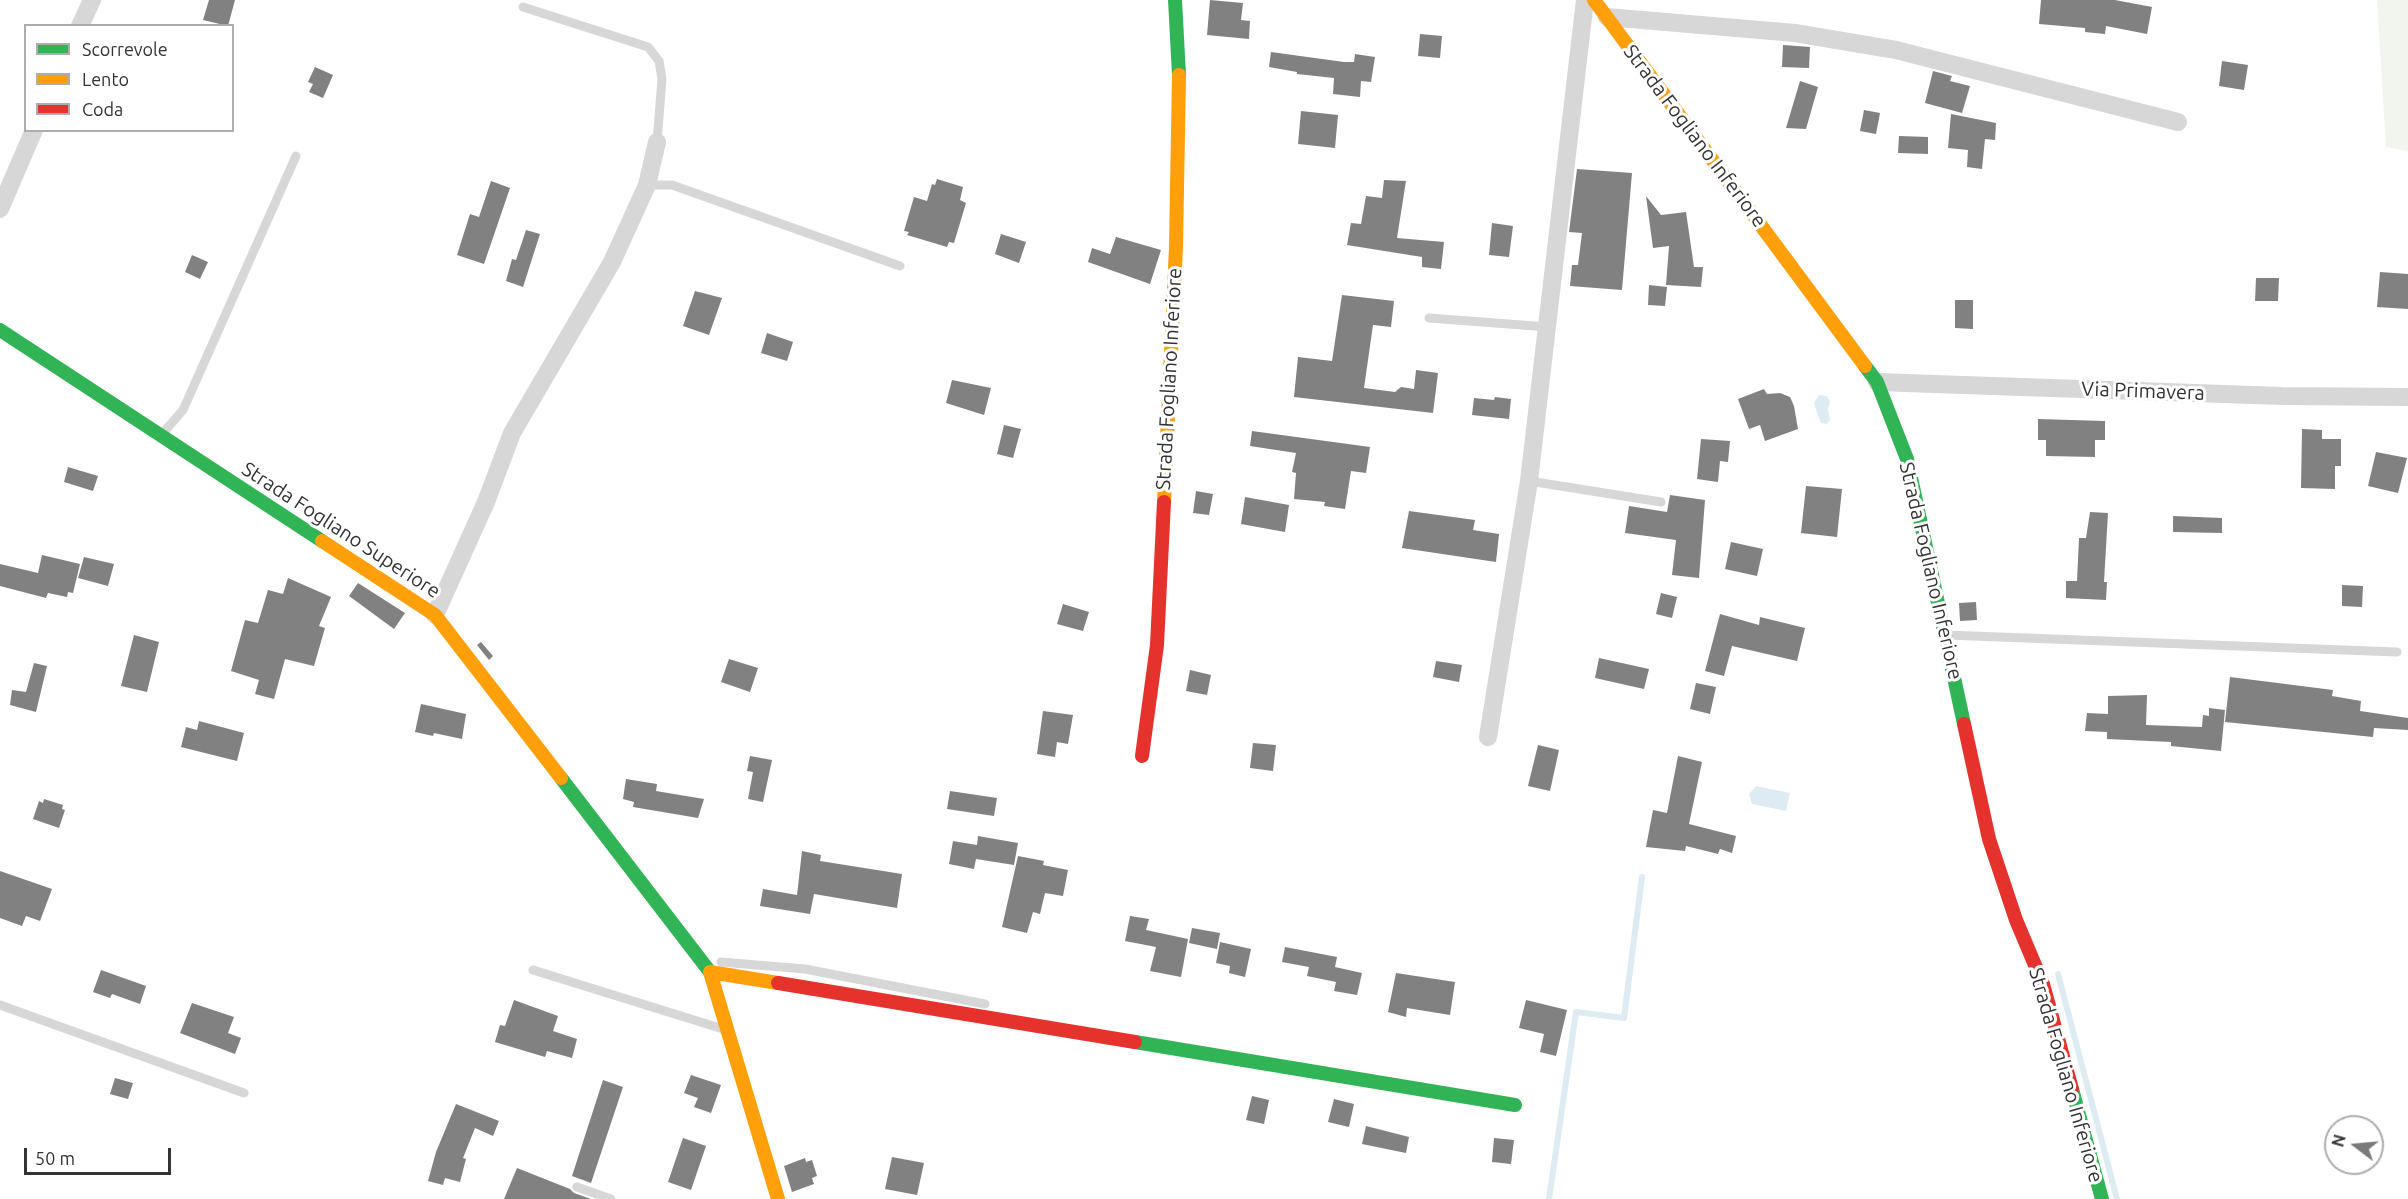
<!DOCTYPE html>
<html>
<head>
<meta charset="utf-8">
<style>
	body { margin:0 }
	#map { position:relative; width:2408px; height:1199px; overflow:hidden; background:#fff; font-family:Ubuntu,sans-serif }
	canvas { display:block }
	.legend { position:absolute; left:24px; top:24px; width:210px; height:108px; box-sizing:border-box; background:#fff; border:2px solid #adadad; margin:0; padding:8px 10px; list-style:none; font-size:18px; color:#333 }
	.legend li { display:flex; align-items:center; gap:12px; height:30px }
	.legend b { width:30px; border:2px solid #adadad }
	.north { position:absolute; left:2324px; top:1115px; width:60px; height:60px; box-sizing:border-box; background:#fff; border:2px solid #adadad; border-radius:50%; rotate:286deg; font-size:16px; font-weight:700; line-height:24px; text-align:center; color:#333 }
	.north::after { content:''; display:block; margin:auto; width:21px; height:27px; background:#7a7a7a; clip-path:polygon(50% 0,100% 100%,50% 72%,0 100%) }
	.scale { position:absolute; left:24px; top:1148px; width:147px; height:27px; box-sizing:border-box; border:3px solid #333; border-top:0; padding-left:8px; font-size:18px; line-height:21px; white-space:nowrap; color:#333; -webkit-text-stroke:4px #fff; paint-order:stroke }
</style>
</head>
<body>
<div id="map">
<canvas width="2408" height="1199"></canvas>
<ul class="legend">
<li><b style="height:8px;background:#30b455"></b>Scorrevole</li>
<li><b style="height:8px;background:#ff9f0a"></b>Lento</li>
<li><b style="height:8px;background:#e5322d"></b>Coda</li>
</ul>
<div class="north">N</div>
<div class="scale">50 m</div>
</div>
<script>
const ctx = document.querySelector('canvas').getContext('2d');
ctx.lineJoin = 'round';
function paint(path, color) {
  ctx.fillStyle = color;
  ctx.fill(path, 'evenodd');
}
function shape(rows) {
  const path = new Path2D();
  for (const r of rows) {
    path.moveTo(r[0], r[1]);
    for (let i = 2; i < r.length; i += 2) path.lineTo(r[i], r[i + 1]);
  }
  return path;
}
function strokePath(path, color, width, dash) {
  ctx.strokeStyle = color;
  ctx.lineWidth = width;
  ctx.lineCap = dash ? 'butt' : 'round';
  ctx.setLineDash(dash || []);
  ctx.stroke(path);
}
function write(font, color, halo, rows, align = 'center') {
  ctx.font = font + ' Ubuntu,sans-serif';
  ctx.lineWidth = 6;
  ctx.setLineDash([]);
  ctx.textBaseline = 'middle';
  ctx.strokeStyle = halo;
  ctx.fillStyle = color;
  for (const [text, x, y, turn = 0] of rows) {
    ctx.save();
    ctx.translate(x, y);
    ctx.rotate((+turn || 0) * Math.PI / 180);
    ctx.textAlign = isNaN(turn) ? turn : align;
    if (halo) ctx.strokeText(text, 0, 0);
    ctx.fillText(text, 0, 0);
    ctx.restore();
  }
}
paint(shape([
	[2377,0,2408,0,2408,151,2386,147]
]), '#f1f5ed');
paint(shape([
	[1819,395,1827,396,1830,402,1828,409,1830,420,1827,424,1821,423,1816,410,1814,403],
	[1756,786,1790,793,1786,811,1752,804,1749,794]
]), '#ddebf3');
strokePath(shape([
	[2058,974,2117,1199],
	[1549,1199,1576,1012,1624,1018,1642,877]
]), '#ddebf3', 6);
paint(shape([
	[209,0,235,0,228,26,203,20],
	[1210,0,1243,3,1241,20,1250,21,1249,39,1207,35],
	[2041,0,2115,0,2152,7,2147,34,2106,26,2105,34,2085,32,2085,28,2039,24],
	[1420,34,1442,36,1440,58,1418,56],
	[1783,45,1810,47,1809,68,1782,67],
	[1271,52,1344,62,1354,62,1355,54,1375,57,1371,82,1361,81,1360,97,1333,94,1334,78,1297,74,1297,72,1269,67],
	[2222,61,2248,65,2244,90,2219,86],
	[315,67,333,75,323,98,309,92,313,84,308,82],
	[1933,71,1952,76,1950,81,1970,86,1962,113,1925,103],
	[1800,81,1818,87,1806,129,1786,128],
	[1864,110,1880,113,1876,134,1860,131],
	[1301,111,1338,115,1335,148,1298,144],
	[1951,114,1996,123,1995,140,1985,139,1982,169,1967,167,1968,150,1948,148],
	[1899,136,1928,137,1928,154,1898,153],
	[1577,169,1632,173,1622,290,1570,286,1572,265,1578,265,1582,233,1569,232],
	[937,179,963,187,960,200,966,203,954,243,949,242,947,247,907,235,909,232,904,231,914,197,927,201,932,184,935,185],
	[1384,180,1406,181,1397,238,1444,242,1441,269,1422,267,1422,257,1347,245,1351,223,1361,224,1366,196,1382,198],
	[491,181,510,188,484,264,457,255,470,214,479,217],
	[1646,196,1661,215,1686,212,1694,267,1703,267,1701,287,1666,285,1669,246,1653,248],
	[1492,223,1513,226,1509,257,1489,255],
	[526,230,540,234,523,287,506,281,512,259,516,260],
	[1001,234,1026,242,1019,263,995,254],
	[1116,237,1161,250,1150,284,1088,262,1092,248,1110,254],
	[192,255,208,262,200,279,185,272],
	[2380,272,2408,274,2408,309,2377,307],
	[2256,278,2279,278,2278,301,2255,301],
	[1649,285,1667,287,1665,306,1648,305],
	[695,291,722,298,709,335,683,326],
	[1342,295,1394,301,1391,327,1373,325,1364,388,1395,392,1401,387,1414,389,1416,370,1438,373,1433,413,1294,397,1298,357,1332,361],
	[1955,300,1973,300,1973,329,1955,328],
	[767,333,793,342,787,361,761,353],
	[952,380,991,388,984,415,946,403],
	[1764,389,1767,394,1780,393,1790,397,1794,406,1798,429,1765,441,1760,425,1749,429,1738,399],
	[1495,397,1511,399,1509,419,1472,415,1474,398,1494,400],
	[2038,419,2105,421,2105,440,2095,440,2095,457,2046,456,2046,440,2038,440],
	[1004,425,1021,429,1013,458,997,454],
	[2302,429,2322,430,2322,439,2341,439,2341,466,2335,466,2335,489,2301,488],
	[1252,431,1370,447,1366,473,1351,471,1345,509,1324,506,1325,502,1294,499,1296,473,1292,472,1296,453,1250,446],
	[1701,439,1730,441,1728,462,1720,461,1718,482,1697,479],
	[2376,452,2407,458,2398,493,2368,486],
	[68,467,98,476,93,491,64,482],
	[1806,486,1842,489,1837,537,1801,533],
	[1196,491,1213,494,1209,515,1193,513],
	[1670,495,1705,500,1699,578,1672,575,1676,540,1625,533,1629,506,1667,512],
	[1245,497,1289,505,1285,532,1241,524],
	[1409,511,1475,520,1473,530,1499,534,1496,562,1402,548],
	[2090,512,2108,513,2104,582,2107,582,2106,600,2066,598,2066,581,2077,581,2079,538,2086,538],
	[2173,516,2222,518,2222,533,2173,532],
	[1731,542,1763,549,1757,576,1725,569],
	[42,555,80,564,73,593,68,592,67,597,48,593,46,598,0,586,0,564,38,573],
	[84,557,114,564,108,586,78,578],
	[288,578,331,597,319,626,325,628,314,666,285,659,274,699,255,694,259,680,231,671,245,620,258,623,268,590,283,594],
	[358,583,405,613,394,629,349,596],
	[2342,585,2363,586,2362,607,2342,606],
	[1661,593,1677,597,1672,618,1656,614],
	[1976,602,1977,620,1960,621,1959,603],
	[1063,604,1089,612,1083,631,1057,624],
	[1720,614,1759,625,1760,617,1805,628,1797,661,1732,646,1724,676,1705,671],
	[134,635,159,642,147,692,121,686],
	[481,642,493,656,489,660,477,645],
	[1599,658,1649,669,1644,689,1595,678],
	[729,659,758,668,750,692,721,682],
	[1436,661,1462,665,1459,682,1433,677],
	[34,663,47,666,36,712,10,705,12,690,26,692],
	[1190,670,1211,675,1207,695,1186,691],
	[2230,677,2333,690,2332,696,2361,701,2360,711,2408,718,2408,730,2374,728,2373,737,2225,722],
	[1696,683,1716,687,1710,714,1690,709],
	[2147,695,2146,725,2202,727,2203,715,2209,716,2209,708,2225,710,2221,751,2171,746,2171,742,2107,739,2107,732,2085,731,2087,713,2108,714,2108,696],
	[421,704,466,714,462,739,434,733,433,736,415,732],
	[1043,711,1073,715,1068,744,1057,742,1055,757,1037,754],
	[199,721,244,733,237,761,181,747,186,727,197,730],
	[1253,743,1276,745,1273,771,1250,768],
	[1538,745,1559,750,1550,791,1528,786],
	[750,756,772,760,763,802,748,799,753,772,747,771],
	[1678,756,1702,762,1689,824,1736,836,1732,853,1720,849,1718,854,1686,846,1685,851,1646,847,1653,810,1667,813],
	[626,779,657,784,656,791,704,799,698,818,633,807,634,802,623,799],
	[950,791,997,798,994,816,947,809],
	[44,799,63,805,62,809,65,810,59,828,33,819,39,801,43,803],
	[978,836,1018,843,1014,865,976,859,974,869,949,864,953,841,977,845],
	[802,851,821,855,820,861,902,874,897,908,814,894,810,914,760,906,763,889,797,895],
	[1018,856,1044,861,1043,865,1068,870,1063,896,1045,893,1040,914,1033,912,1027,933,1002,927],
	[0,871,52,889,40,921,26,916,22,926,0,918],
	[1130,916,1149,919,1146,930,1188,939,1181,977,1150,971,1156,947,1125,941],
	[1192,928,1220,933,1217,949,1189,943],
	[1220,942,1251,949,1245,977,1229,973,1230,966,1216,963],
	[1285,947,1337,957,1335,967,1362,973,1357,995,1334,991,1336,982,1307,976,1309,967,1282,962],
	[101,970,146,986,140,1004,112,994,110,998,93,992],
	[1396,973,1455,982,1450,1015,1407,1008,1406,1017,1388,1012],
	[514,1000,558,1016,553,1031,577,1039,572,1058,547,1051,545,1057,495,1042,500,1025,505,1026],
	[1526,1000,1567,1010,1556,1056,1540,1052,1544,1034,1519,1028],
	[192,1003,234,1017,228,1033,241,1038,235,1054,180,1033],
	[691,1075,721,1085,711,1113,694,1107,698,1098,684,1093],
	[115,1078,133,1083,128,1099,110,1094],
	[603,1080,623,1087,591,1183,572,1176],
	[1252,1096,1269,1100,1264,1124,1246,1120],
	[1334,1099,1354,1104,1349,1127,1328,1122],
	[456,1104,499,1121,493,1136,475,1128,463,1158,466,1159,460,1182,445,1178,443,1185,428,1181,436,1152],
	[1366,1126,1409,1137,1406,1153,1362,1144],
	[683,1138,706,1146,691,1190,668,1182],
	[1494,1138,1514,1140,1511,1164,1492,1162],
	[892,1157,924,1163,917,1195,885,1189],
	[805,1158,806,1162,812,1160,817,1176,812,1178,814,1184,792,1192,784,1166],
	[517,1168,570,1189,574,1193,591,1199,504,1199]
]), '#818181');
strokePath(shape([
	[523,7,648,47,659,61,662,79,657,142],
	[647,185,672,185,900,266],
	[1429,318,1548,327],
	[163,433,183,410,296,156],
	[1529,481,1661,502],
	[1946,635,2397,652],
	[721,962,805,969,985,1004],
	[533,970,723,1029],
	[0,1005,244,1093],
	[577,1187,611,1199]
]), '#d7d7d7', 9);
strokePath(shape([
	[1607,17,1795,33,1896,50,2178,122],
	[80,26,92,0],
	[0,209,34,130],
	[1877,382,2282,396,2408,397],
	[435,615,486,502,512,433,612,262,647,185,657,142],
	[1488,737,1529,481,1585,0]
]), '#d7d7d7', 18);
strokePath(shape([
	[1175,0,1179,75],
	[0,330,322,541],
	[1865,366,1877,382,1907,459,1964,724],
	[561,778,710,972],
	[1135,1042,1515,1105],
	[2072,1089,2102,1199]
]), '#30b455', 14);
strokePath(shape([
	[1594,0,1865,366],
	[1164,502,1176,247,1179,75],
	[322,541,435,615,561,778],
	[778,1199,710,972,778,983]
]), '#ff9f0a', 14);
strokePath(shape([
	[1964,724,1989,839,2016,920,2043,984,2072,1089],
	[1142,756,1157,645,1164,502],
	[778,983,1135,1042]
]), '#e5322d', 14);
write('20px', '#333', '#fff', [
	["Strada Fogliano Inferiore",1695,136,53],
	["Strada Fogliano Inferiore",1169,379,-87],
	["Via Primavera",2143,391,2],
	["Strada Fogliano Superiore",341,530,33],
	["Strada Fogliano Inferiore",1931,571,77],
	["Strada Fogliano Inferiore",2066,1075,74]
]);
</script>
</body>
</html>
